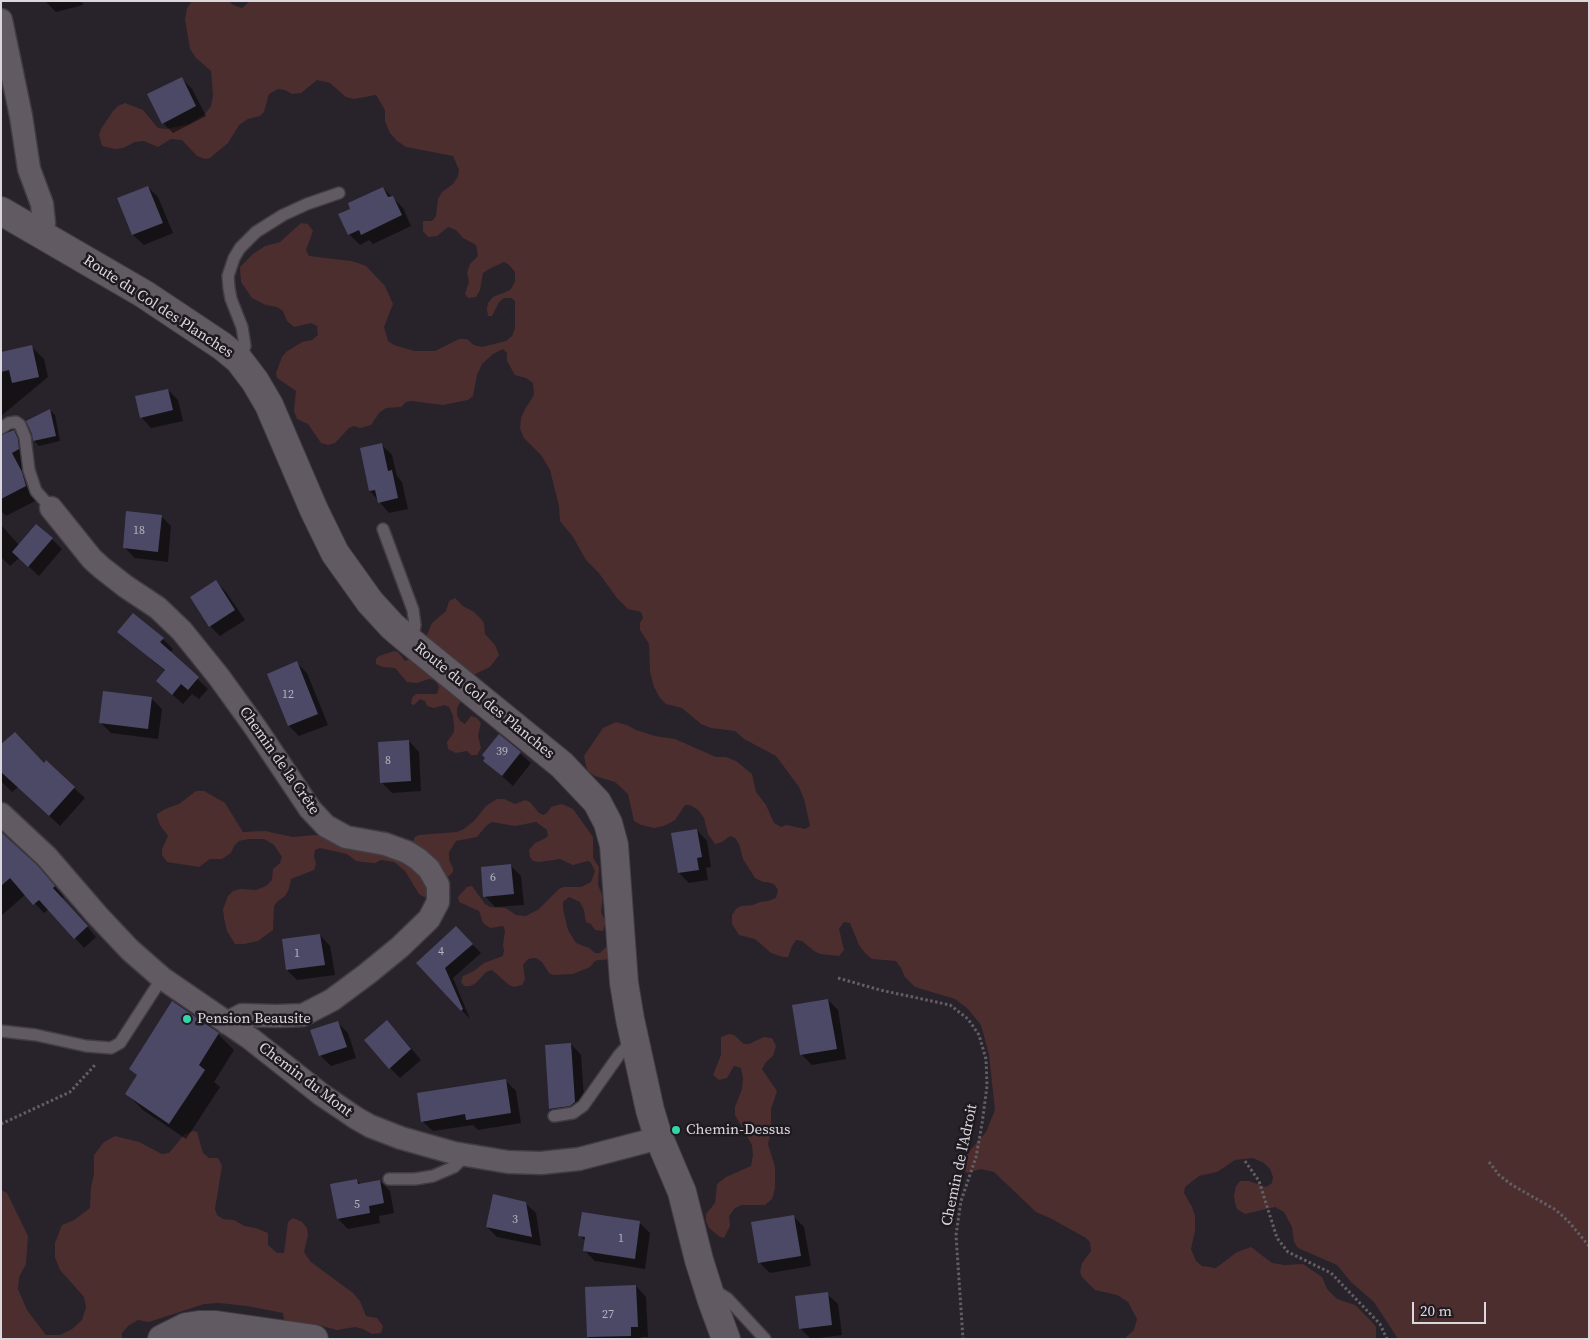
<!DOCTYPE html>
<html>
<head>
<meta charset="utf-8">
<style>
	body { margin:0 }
	#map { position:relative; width:1590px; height:1340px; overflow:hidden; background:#28222a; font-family:"Source Serif 4",serif }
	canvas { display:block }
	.frame { position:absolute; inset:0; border:2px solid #dbd7dc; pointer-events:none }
	.scale { position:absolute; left:1412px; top:1302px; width:74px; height:22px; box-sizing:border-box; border:2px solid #dbd7dc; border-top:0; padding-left:6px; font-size:15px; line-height:18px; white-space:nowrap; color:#dbd7dc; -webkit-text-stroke:4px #1f1920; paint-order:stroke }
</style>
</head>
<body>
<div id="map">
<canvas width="1590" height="1340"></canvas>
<div class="frame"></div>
<div class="scale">20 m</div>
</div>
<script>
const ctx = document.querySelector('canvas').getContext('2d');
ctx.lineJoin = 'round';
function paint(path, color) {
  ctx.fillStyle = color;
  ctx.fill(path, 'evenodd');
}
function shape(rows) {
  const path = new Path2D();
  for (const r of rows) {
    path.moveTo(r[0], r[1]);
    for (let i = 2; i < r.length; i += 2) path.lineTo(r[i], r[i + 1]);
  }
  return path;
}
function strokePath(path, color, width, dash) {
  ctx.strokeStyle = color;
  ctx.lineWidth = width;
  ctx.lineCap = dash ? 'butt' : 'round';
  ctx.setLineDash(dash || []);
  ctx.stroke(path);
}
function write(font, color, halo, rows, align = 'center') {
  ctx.font = font + ' "Source Serif 4",serif';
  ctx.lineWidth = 5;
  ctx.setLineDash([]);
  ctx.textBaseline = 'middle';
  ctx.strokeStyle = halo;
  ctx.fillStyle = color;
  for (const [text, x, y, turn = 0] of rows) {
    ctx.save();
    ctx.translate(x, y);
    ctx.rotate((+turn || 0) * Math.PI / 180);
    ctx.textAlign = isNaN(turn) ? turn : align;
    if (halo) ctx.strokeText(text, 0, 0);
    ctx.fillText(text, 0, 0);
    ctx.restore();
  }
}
paint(shape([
	[192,1,229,1,233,5,242,8,250,1,1589,1,1589,1339,1398,1339,1374,1302,1351,1282,1337,1265,1298,1248,1294,1242,1292,1227,1284,1212,1275,1207,1245,1214,1237,1209,1235,1203,1234,1195,1236,1186,1240,1181,1249,1181,1266,1187,1272,1183,1273,1177,1270,1169,1264,1163,1253,1158,1235,1160,1217,1172,1199,1176,1185,1187,1184,1193,1192,1207,1195,1216,1195,1231,1191,1249,1196,1261,1202,1266,1216,1268,1237,1252,1251,1247,1272,1263,1284,1265,1303,1264,1322,1277,1327,1289,1337,1299,1355,1305,1373,1323,1376,1327,1376,1339,1124,1339,1134,1330,1137,1319,1128,1302,1117,1295,1095,1290,1082,1277,1080,1272,1082,1263,1091,1251,1090,1242,1086,1238,1052,1219,1036,1212,994,1172,981,1169,967,1173,964,1170,963,1162,966,1155,986,1132,995,1110,989,1055,981,1025,967,1008,955,999,915,987,905,977,901,968,896,961,872,959,865,953,859,945,850,923,844,922,839,929,844,950,839,956,820,954,814,951,802,941,796,940,792,946,788,957,783,957,771,953,755,939,739,935,732,924,732,915,736,909,741,906,753,905,760,902,768,901,776,898,778,890,774,884,767,882,763,882,755,878,743,859,739,844,735,838,730,836,722,842,715,844,708,834,704,818,698,810,690,805,685,805,675,820,664,826,654,828,641,825,634,821,628,794,615,782,595,776,588,771,586,766,584,756,603,728,616,722,627,725,636,730,655,736,675,739,716,757,726,757,736,761,752,774,756,792,766,805,774,823,781,827,787,825,805,829,810,826,804,799,799,787,776,756,744,739,735,731,711,728,701,724,682,708,666,704,660,698,654,687,650,672,649,644,640,630,640,623,643,618,641,612,628,609,617,598,598,572,586,560,573,537,560,521,559,506,550,470,541,455,524,438,520,429,521,418,525,409,534,395,533,383,526,378,515,375,507,361,507,353,503,349,493,354,482,364,477,375,473,396,468,400,443,405,411,401,406,402,401,407,386,408,379,413,371,425,360,428,354,426,349,428,335,443,328,445,321,443,308,424,297,419,294,411,296,391,277,378,276,373,282,357,286,352,302,342,312,340,318,335,317,326,311,323,294,327,287,321,283,311,277,307,266,305,252,298,241,282,240,267,253,254,265,246,280,242,301,223,308,224,313,231,306,250,309,256,351,261,361,264,366,266,385,286,393,304,384,327,388,341,394,345,414,351,435,351,459,339,467,339,474,345,482,347,506,341,512,336,515,328,515,301,511,298,504,298,499,302,492,316,488,316,487,309,488,303,493,297,510,290,515,282,515,272,509,265,504,262,491,268,483,273,480,290,476,297,468,298,465,294,469,282,467,273,470,264,478,256,476,245,463,238,456,230,448,227,437,236,428,237,423,231,423,221,432,221,436,216,438,199,442,192,453,184,458,176,459,170,453,156,406,147,397,141,390,133,385,121,385,110,376,95,354,99,346,97,330,83,317,80,301,93,292,94,285,90,278,89,269,94,264,112,260,116,248,119,239,125,228,143,210,158,205,159,197,156,182,140,171,139,158,147,144,141,135,142,123,148,115,149,102,146,99,135,101,129,113,111,118,106,125,103,143,110,158,128,166,129,189,124,205,114,211,106,213,96,211,71,196,58,190,49,185,19,187,8],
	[455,598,463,606,474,612,481,619,484,623,485,634,495,645,499,655,490,667,467,678,461,701,457,708,457,715,460,721,465,724,471,716,477,718,481,723,478,736,481,748,477,755,471,755,467,751,456,753,448,749,447,742,454,732,454,726,453,716,449,707,444,705,434,708,427,706,425,701,420,699,414,705,411,704,412,698,416,694,437,694,439,687,435,680,429,679,417,683,407,682,395,668,383,667,376,664,376,659,379,656,394,651,398,652,405,661,410,659,411,655,427,635,432,623,446,611,449,601],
	[196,791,204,791,225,803,243,832,265,831,293,837,314,835,411,846,415,837,419,835,457,832,464,829,474,821,486,806,497,799,504,799,515,804,525,800,530,802,539,813,543,815,547,813,551,807,562,804,573,809,593,837,593,858,599,867,598,885,603,897,601,912,606,922,603,931,595,930,591,924,586,922,584,910,580,902,569,897,563,902,563,909,568,930,576,943,589,948,595,953,600,953,606,947,611,946,613,959,599,960,595,961,590,967,573,974,553,975,549,973,542,962,536,958,533,958,528,959,523,965,525,979,522,985,514,987,509,985,492,970,486,972,476,983,470,986,464,986,461,982,463,976,474,971,484,963,503,956,504,950,503,945,505,931,503,926,490,928,483,923,479,911,459,902,458,897,467,887,472,886,485,904,490,907,506,908,516,915,526,916,539,909,559,889,564,887,581,887,591,882,595,871,591,863,588,861,573,865,560,859,539,862,533,861,530,857,529,850,535,843,544,839,548,836,547,830,536,822,515,826,492,822,486,826,477,837,456,841,449,852,449,860,453,868,453,872,448,877,439,867,431,895,424,897,419,894,405,871,394,862,381,860,375,863,363,862,356,861,347,854,320,848,315,850,314,856,316,864,314,870,291,879,289,889,285,896,278,901,274,906,273,930,258,941,244,944,235,944,227,931,224,918,223,909,228,896,233,891,240,889,256,890,266,886,272,880,273,869,280,863,282,857,274,845,264,839,249,839,239,841,234,846,231,853,222,859,210,859,199,867,167,862,162,855,162,849,168,836,160,825,157,817,157,814,165,809,179,804],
	[729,1034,734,1035,744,1044,749,1044,764,1037,772,1038,776,1046,773,1056,766,1062,762,1069,777,1091,771,1109,771,1131,768,1144,775,1167,775,1188,772,1199,765,1205,742,1205,735,1208,729,1216,730,1226,724,1238,720,1237,709,1228,706,1221,706,1214,715,1203,717,1184,726,1177,751,1166,753,1155,752,1145,735,1115,735,1107,742,1089,743,1078,741,1068,734,1066,727,1078,719,1080,713,1075,721,1055,721,1037],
	[193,1131,197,1132,203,1153,209,1158,218,1158,222,1166,215,1209,217,1215,223,1219,234,1220,244,1226,256,1228,268,1233,268,1245,277,1253,284,1253,288,1222,293,1218,302,1222,307,1228,308,1235,304,1252,311,1262,353,1293,360,1301,366,1316,377,1318,383,1326,381,1333,372,1334,363,1329,355,1327,337,1330,318,1325,308,1325,287,1334,283,1313,247,1306,219,1303,204,1304,149,1322,138,1320,128,1326,122,1333,122,1339,1,1339,1,1190,7,1193,28,1236,26,1264,19,1277,18,1289,27,1310,46,1335,60,1335,72,1329,82,1320,86,1307,84,1297,60,1270,55,1257,55,1243,62,1225,74,1220,90,1208,91,1187,94,1174,94,1155,104,1142,115,1136,139,1142,162,1154,169,1153,184,1135]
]), '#4d2e2e');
paint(shape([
	[45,1,82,1,83,5,56,12],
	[181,78,192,89,206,116,173,133,163,123],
	[148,187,158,197,173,233,144,245,133,235,119,199],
	[383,188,403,208,411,226,373,244,369,240,360,245,349,234,352,209],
	[31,346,44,359,48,377,1,416,1,353],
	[168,390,178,400,183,421,151,428,141,417],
	[50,410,55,415,60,441,39,446,34,441,33,434],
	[1,417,27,444,39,499,6,516,1,511],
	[382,445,392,455,397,476,402,482,408,509,389,513,370,491],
	[161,516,171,526,168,562,135,558,125,548],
	[1,525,19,545,52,539,62,549,39,576,19,558,10,566,1,557],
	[216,582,226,592,245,620,220,636,210,626],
	[119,632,163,639,173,649,170,653,208,689,199,699,192,694,183,704,168,691,165,671],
	[297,663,307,673,328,725,299,736,289,726],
	[151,698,162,709,158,739,111,733,100,722],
	[499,735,531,763,513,786,485,761],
	[409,741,419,752,421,791,392,793,381,782],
	[1,746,44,764,46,762,85,798,60,826,18,787,12,792,1,781],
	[697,830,707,841,711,867,706,868,708,880,689,883,679,873],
	[1,833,59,891,64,897,62,898,96,937,84,948,49,909,44,913,26,894,1,916],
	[510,865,521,876,524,905,495,907,485,896],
	[320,935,330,946,335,975,297,980,287,970],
	[465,937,481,953,453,978,470,1019,417,963],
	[828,1000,838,1010,846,1059,812,1065,801,1054],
	[173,1003,218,1034,234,1050,214,1082,220,1087,186,1139,143,1110,127,1094,138,1076],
	[338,1023,348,1033,356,1058,331,1066,321,1056,312,1031],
	[397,1032,421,1060,400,1078,390,1068],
	[571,1044,581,1055,585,1113,581,1116,561,1119,550,1109],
	[505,1080,516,1091,521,1123,478,1130,473,1125,433,1131,422,1121],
	[357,1180,361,1184,380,1181,390,1191,394,1213,379,1216,380,1223,348,1229,338,1219],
	[525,1203,536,1213,541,1246,497,1237,487,1227],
	[793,1216,804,1227,811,1266,770,1273,760,1263],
	[639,1222,650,1233,645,1269,595,1261,584,1250,585,1241,580,1235],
	[636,1286,646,1297,648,1337,641,1337,641,1339,590,1339,588,1337],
	[827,1294,838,1304,842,1335,811,1339,800,1328]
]), '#0007');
paint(shape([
	[182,77,196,106,162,124,147,94],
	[148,186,163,223,132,235,117,198],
	[383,187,388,197,393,196,402,215,361,235,359,230,348,235,338,214,350,209,348,203],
	[32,345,39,377,12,383,9,370,1,372,1,352],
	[168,389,173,410,140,418,135,396],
	[50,409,56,436,33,441,32,434,26,421],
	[14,430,18,439,19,449,12,453,22,472,26,486,1,499,1,435],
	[382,443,388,471,392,470,398,498,378,503,375,490,369,491,360,448],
	[126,511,162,515,158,552,123,548],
	[36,524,53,538,28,567,12,552],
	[216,580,235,610,209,627,190,597],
	[133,613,164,638,160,642,199,677,188,690,181,684,172,695,156,681,165,670,117,632],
	[297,661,318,714,288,726,267,674],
	[103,691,152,697,148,729,99,723],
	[15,732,44,763,46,760,75,787,49,816,1,772,1,744],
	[499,734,521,752,502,776,483,761,485,758,482,755],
	[409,740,411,781,380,783,378,742],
	[697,829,702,857,697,858,699,870,678,873,671,833],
	[1,832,38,866,55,886,53,888,88,926,74,939,39,900,33,905,10,878,1,886],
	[511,864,514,894,483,897,481,867],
	[456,926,473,944,445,968,463,1009,461,1011,416,963],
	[320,934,325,965,286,970,282,939],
	[828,999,837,1049,800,1055,792,1005],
	[172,1001,219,1033,199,1065,205,1070,169,1124,125,1094,137,1075,129,1069],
	[387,1020,411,1049,389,1069,364,1040],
	[338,1021,347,1047,319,1056,310,1030],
	[571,1043,575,1102,570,1106,549,1109,545,1045],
	[506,1079,511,1113,466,1120,465,1114,421,1122,417,1093],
	[357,1179,358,1184,380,1180,384,1203,369,1206,370,1213,337,1219,330,1184],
	[493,1194,526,1202,532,1237,486,1227],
	[582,1212,640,1221,635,1259,583,1251,585,1237,578,1236],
	[794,1215,801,1256,758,1263,751,1222],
	[636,1285,638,1327,631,1327,631,1336,587,1337,585,1287],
	[828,1292,832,1325,799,1329,795,1296]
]), '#4c4966');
const lane = shape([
	[239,360,245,346,242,327,231,299,229,288,228,276,234,258,240,248,256,232,283,215,307,204,339,193],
	[1,428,9,423,16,422,20,425,25,437,29,470,36,491,51,508],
	[383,529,413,610,415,625,414,631,408,640],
	[1,1031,36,1035,86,1046,111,1048,120,1043,162,978],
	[554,1116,573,1113,583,1106,619,1055,633,1040],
	[389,1179,415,1179,433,1176,454,1167,459,1162,461,1154],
	[714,1290,728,1299,765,1339]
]);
const street = shape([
	[1,20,21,116,29,169,42,204,44,223,42,234],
	[51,508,92,559,102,568,125,586,158,608,182,631,219,677,255,727,310,809,326,826,346,837,385,844,407,852,418,859,429,869,438,885,438,902,429,919,400,947,367,974,332,1000,303,1015,277,1016,242,1015,227,1023],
	[1,814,47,857,97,915,130,950,162,978,251,1039,322,1095,356,1118,370,1126,401,1138,454,1153,508,1162,541,1163,579,1159,659,1138]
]);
const secondary = shape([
	[1,211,144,294,222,346,239,360,255,381,269,405,314,510,335,553,370,602,392,626,406,638,562,765,597,802,608,823,614,845,624,983,630,1019,650,1110,657,1133,682,1192,699,1260,712,1301,726,1339],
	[162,1339,186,1327,199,1325,216,1325,314,1339]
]);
strokePath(lane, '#413d43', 14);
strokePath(street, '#413d43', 25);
strokePath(secondary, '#413d43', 30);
strokePath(shape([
	[838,978,880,990,950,1005,968,1019,979,1035,986,1059,987,1086,982,1124,976,1157,961,1201,956,1235,963,1339],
	[1,1124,70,1092,95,1065],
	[1245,1161,1259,1181,1277,1238,1288,1252,1331,1273,1380,1324,1387,1339],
	[1489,1162,1499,1175,1512,1185,1556,1210,1569,1222,1589,1246]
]), '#645e65', 3, [2.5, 2.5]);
strokePath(lane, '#615a63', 11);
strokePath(street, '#615a63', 22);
strokePath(secondary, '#615a63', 28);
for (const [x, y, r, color] of [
	[187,1019,5,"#33d4a8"],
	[676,1130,5,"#33d4a8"]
]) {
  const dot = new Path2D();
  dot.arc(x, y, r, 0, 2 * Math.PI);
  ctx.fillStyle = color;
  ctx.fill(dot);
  strokePath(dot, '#1f1920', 2);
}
write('12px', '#b7b4be', null, [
	["18",139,531],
	["12",288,695],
	["39",502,752],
	["8",388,761],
	["6",493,878],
	["4",441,952],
	["1",297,954],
	["5",357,1205],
	["3",515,1220],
	["1",621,1239],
	["27",608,1315]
]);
write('15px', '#dbd7dc', '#1f1920', [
	["Route du Col des Planches",158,307,33],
	["Route du Col des Planches",484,701,39],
	["Chemin de la Crête",279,761,55],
	["Chemin du Mont",305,1080,37],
	["Chemin de l'Adroit",960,1165,-78]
]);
write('15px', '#dbd7dc', '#1f1920', [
	["Pension Beausite",197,1019],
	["Chemin-Dessus",686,1130]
], 'left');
</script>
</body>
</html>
